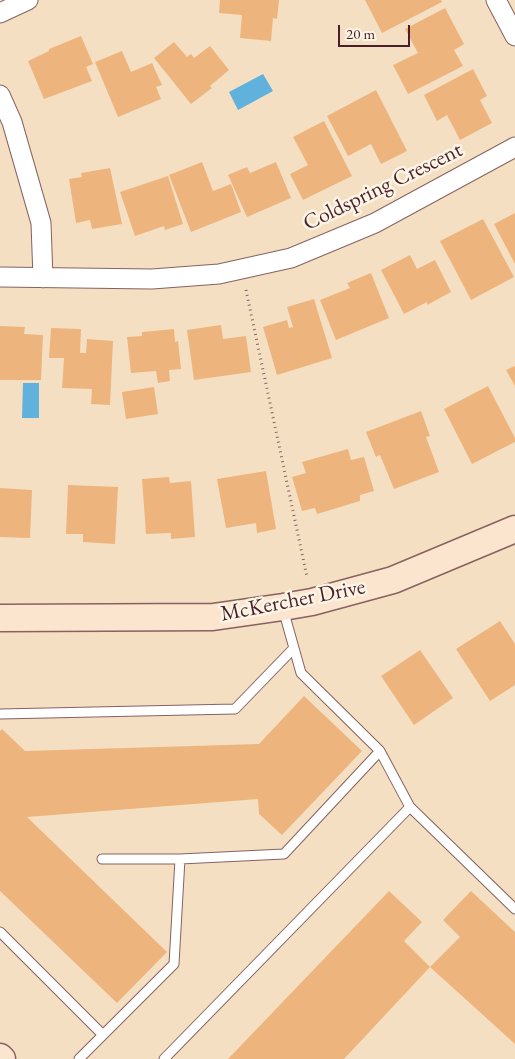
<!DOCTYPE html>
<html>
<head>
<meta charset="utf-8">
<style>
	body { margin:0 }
	#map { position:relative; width:515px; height:1059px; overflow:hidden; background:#f5dfc3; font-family:"EB Garamond",serif }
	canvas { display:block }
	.scale { position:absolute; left:338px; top:25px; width:72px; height:22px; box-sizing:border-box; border:2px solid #4a1f2b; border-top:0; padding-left:6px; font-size:15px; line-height:18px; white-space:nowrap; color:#4a1f2b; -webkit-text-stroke:4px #fcf5e5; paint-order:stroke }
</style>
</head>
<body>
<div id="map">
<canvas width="515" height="1059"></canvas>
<div class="scale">20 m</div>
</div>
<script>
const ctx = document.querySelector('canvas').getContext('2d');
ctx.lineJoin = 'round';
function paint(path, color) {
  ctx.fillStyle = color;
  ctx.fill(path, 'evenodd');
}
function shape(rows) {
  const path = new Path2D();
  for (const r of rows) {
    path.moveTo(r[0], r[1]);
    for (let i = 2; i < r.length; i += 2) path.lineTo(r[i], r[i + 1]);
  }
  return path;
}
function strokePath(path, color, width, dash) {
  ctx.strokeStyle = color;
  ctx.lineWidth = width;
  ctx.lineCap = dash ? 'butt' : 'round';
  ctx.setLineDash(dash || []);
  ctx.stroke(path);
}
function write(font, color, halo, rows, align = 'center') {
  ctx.font = font + ' "EB Garamond",serif';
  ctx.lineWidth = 5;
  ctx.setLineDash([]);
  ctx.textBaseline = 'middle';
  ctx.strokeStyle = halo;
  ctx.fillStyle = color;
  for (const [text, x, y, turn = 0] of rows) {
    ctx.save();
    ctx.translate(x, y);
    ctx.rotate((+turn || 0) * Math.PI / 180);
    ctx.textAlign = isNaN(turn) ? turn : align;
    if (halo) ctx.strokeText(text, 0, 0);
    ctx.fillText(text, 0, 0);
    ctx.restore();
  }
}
paint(shape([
	[263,74,273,91,238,110,229,92],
	[23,383,39,383,39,418,22,418]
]), '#60b1db');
paint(shape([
	[220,0,279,0,277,19,273,18,271,41,240,38,242,15,219,13],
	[365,0,441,0,442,2,382,33],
	[445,8,464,44,454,50,463,66,408,94,393,65,418,53,405,29],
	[81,36,93,64,86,67,92,81,44,99,28,61,49,51,49,49],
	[174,42,187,57,191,54,194,58,210,46,229,70,210,86,212,88,191,104,154,58],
	[122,51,131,72,152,63,162,85,156,87,161,99,118,117,95,62],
	[473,69,487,96,480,100,492,123,460,140,447,115,437,121,424,95],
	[376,90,407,151,381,164,371,144,348,156,327,116],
	[324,121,352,176,303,200,290,174,308,165,293,137],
	[202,162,213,191,231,184,241,212,191,232,169,175],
	[276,162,291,198,247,217,228,175,247,167,250,173],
	[110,168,122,224,92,229,90,220,76,223,69,179,82,177,81,173],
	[168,176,183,224,165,230,164,226,135,236,120,192],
	[515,213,515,264,494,224],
	[483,219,514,277,471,300,440,241],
	[410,255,417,269,435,260,451,292,427,305,427,302,404,314,381,270],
	[371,273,389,318,336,340,320,300,350,288,347,283],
	[314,299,332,358,277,375,263,327,287,320,289,328,293,327,287,307],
	[221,325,223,339,246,336,251,372,194,380,187,330],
	[0,326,25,327,24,334,43,335,41,380,0,380],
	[51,328,81,329,80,353,86,353,87,339,113,341,110,405,91,404,92,389,62,388,64,358,49,358],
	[174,329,175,342,178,341,181,369,169,370,170,381,158,383,156,371,131,373,127,337,142,336,142,332],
	[515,366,515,386,506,370],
	[488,386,515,438,515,442,472,464,444,409],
	[154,387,158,414,126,419,122,392],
	[421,411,430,436,426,437,439,472,394,489,380,455,376,457,366,432],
	[348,449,351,460,364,457,374,491,360,495,360,501,317,514,315,508,302,511,292,477,306,473,302,462],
	[266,471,276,529,257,533,256,523,226,528,217,479],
	[169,477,170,483,191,481,195,537,171,539,171,533,146,534,142,479],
	[68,485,118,487,115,544,83,542,83,534,66,534],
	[0,488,32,490,30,538,0,537],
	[500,621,515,644,515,685,490,701,456,649],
	[420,650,453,698,414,725,381,676],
	[304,696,362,751,282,835,259,814,258,799,27,817,167,952,117,1003,0,891,0,731,2,729,25,751,259,744],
	[389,891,422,922,404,941,430,967,460,937,443,920,471,891,515,932,515,1044,430,967,344,1059,228,1059]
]), '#edb57d');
const lane = shape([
	[0,714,235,709,294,648],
	[380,751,410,807],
	[102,859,180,859],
	[0,932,103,1035],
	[79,1059,174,964,180,859,284,854,380,751,301,673,283,609],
	[164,1059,410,807,515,909]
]);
const street = shape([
	[496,0,515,36],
	[0,13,28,0],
	[0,95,12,122,41,223,43,278],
	[0,277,152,279,219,274,291,258,375,223,515,147]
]);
const secondary = shape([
	[0,618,213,617,283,607,312,602,393,580,515,529],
	[0,1057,2,1059]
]);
strokePath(lane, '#866260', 11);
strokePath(street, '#866260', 21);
strokePath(secondary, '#866260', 29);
strokePath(shape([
	[246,290,307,577]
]), '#866260', 3, [1, 4]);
strokePath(lane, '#fff', 9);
strokePath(street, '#fff', 19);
strokePath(secondary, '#fbe5cf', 26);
write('22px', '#4a1f2b', '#fcf5e5', [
	["Coldspring Crescent",383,187,-26],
	["McKercher Drive",293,601,-11]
]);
</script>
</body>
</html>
